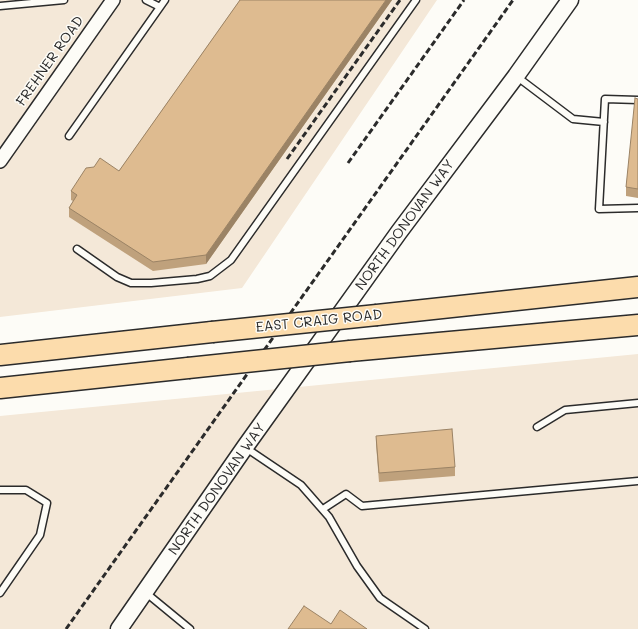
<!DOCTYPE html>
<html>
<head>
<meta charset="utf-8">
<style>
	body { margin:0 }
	canvas { display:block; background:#fdfcf7 }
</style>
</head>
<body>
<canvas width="638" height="629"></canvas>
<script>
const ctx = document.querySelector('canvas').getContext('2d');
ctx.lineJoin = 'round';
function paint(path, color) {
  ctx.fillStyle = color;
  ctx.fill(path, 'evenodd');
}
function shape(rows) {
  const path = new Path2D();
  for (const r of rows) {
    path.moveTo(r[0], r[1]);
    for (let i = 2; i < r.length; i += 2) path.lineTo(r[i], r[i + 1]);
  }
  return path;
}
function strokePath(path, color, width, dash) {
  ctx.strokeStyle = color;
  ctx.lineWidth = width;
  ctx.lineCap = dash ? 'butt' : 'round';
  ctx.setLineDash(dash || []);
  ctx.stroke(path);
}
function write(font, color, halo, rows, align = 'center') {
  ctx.font = font + ' Mali,sans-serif';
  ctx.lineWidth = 3;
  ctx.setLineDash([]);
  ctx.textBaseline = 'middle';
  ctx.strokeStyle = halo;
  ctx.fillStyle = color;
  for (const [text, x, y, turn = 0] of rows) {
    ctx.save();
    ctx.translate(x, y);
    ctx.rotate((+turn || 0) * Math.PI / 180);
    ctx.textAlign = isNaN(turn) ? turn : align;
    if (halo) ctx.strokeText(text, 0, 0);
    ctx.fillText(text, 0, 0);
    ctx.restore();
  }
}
paint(shape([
	[0,0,437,0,242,288,0,317],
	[638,354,638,629,0,629,0,416]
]), '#f4e8d8');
const service = shape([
	[146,0,160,7],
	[0,6,64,0],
	[516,76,573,119,604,122],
	[638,100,605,99,599,209,638,208],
	[69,136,165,0],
	[77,249,117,277,131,283,151,283,197,279,210,276,231,260,416,0],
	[537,427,565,410,638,403],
	[246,448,301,485,329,517,357,566,380,598,425,629],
	[0,490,26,490,47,503,40,535,0,593],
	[323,509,346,494,362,506,638,481],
	[145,592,190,629]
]);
const minor = shape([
	[0,161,113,0]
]);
const tertiary = shape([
	[119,629,245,447,399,232,516,76,570,0]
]);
const primary = shape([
	[377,315,638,287],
	[350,351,638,325],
	[0,355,212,332],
	[0,388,188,368]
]);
strokePath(service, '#2b2b2b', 9);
strokePath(minor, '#2b2b2b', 16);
strokePath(tertiary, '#2b2b2b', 19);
strokePath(primary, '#2b2b2b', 23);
strokePath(service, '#fdfcf7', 6);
strokePath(minor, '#fdfcf7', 13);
strokePath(tertiary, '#fdfcf7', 16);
strokePath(primary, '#fcdcac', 20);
strokePath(shape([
	[287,159,400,0],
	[348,163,464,0],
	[66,629,513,0]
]), '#2b2b2b', 3, [6, 3]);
const primaryBridge = shape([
	[212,332,377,315],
	[188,368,350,351]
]);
strokePath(primaryBridge, '#2b2b2b', 23, []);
strokePath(primaryBridge, '#fcdcac', 20);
paint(shape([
	[240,0,392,0,206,264,153,271,69,217,69,208,73,201,71,200,71,191,119,171],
	[638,99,638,198,626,196,626,187],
	[376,436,455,467,455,476,379,482,376,444]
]), '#bfa17c');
paint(shape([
	[386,0,392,0,206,264,206,255]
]), '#9b8365');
const building = shape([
	[240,0,386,0,206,255,153,262,69,208,77,195,71,191,86,168,94,167,100,158,119,171,240,0],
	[635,98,638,99,638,189,626,187,635,98],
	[452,429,455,467,379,473,376,436,452,429],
	[304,606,331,624,340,610,367,629,288,629,304,606]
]);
paint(building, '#debb90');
strokePath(building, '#9b8365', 1);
write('14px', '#2b2b2b', '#fdfcf7', [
	["FREHNER ROAD",50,61,-55],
	["NORTH DONOVAN WAY",405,225,-54],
	["EAST CRAIG ROAD",319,321,-6],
	["NORTH DONOVAN WAY",217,489,-55]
]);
</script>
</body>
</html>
